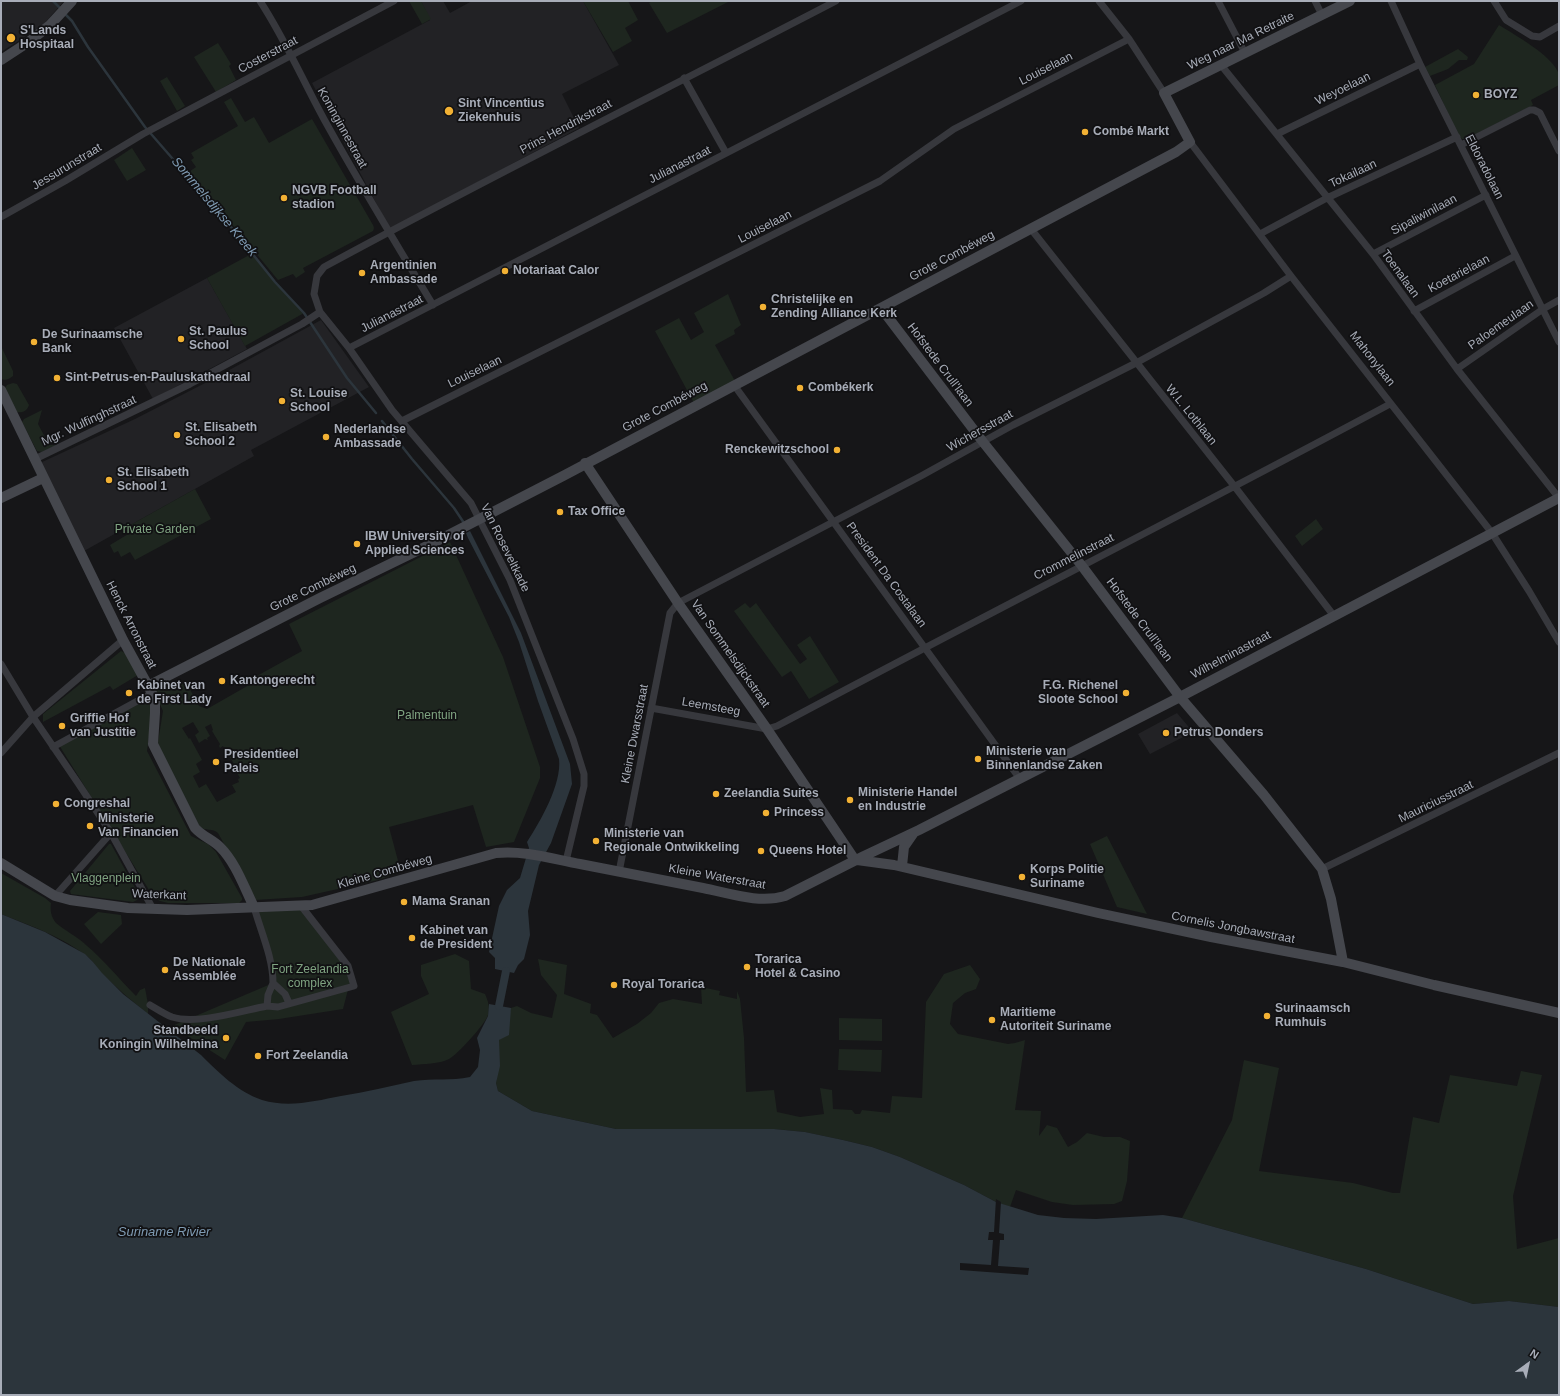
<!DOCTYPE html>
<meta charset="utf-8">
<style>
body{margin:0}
#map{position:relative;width:1560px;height:1396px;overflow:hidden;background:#161618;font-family:Helvetica,sans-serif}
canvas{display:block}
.frame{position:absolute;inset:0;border:2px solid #a8adb8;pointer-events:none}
.north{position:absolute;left:1508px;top:1344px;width:40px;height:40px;-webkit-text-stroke:3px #111113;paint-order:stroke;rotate:33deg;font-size:11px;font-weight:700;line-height:16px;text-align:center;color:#a8adb8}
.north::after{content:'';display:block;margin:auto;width:14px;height:18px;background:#a8adb8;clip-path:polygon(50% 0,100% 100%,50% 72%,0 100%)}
</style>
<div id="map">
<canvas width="1560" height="1396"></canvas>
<div class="frame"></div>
<div class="north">N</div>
</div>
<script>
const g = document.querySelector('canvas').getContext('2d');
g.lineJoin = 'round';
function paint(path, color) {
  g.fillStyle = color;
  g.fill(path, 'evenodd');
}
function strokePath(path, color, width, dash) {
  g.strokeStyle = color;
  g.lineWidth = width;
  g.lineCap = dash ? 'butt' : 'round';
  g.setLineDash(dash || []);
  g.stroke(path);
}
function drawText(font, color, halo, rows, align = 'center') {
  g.font = font + ' Helvetica,sans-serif';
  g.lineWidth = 3.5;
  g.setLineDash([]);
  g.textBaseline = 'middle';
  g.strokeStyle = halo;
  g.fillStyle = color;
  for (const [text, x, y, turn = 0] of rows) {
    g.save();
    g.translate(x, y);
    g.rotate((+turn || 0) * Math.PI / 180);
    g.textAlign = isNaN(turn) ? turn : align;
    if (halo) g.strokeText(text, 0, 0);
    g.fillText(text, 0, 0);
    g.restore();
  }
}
paint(new Path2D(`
 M 1,1 L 64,1 L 43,25 L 1,52 Z
 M 421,1 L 443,1 L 450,13 L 472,1 L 583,1 L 619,65 L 562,94 L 579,128 L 390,229 L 312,83 L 430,20 Z
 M 207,278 L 247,349 L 153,399 L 114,328 Z
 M 321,320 L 369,387 L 251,450 L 254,456 L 84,551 L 40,463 L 135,419 L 211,380 Z
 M 1177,713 L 1193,732 L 1150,754 L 1138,734 Z`), '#222225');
paint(new Path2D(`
 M 409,1 L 421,1 L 431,19 L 422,24 Z
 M 583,1 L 628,1 L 638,20 L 625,28 L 632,41 L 613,52 Z
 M 652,1 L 730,1 L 667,33 L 649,3 Z
 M 1499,25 C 1515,35 1551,55 1558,72 C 1560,76 1559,80 1559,85 L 1531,100 L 1533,105 L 1466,139 L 1462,139 L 1459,137 L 1435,85 L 1474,64 Z
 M 218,43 L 231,64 L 229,66 L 236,80 L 216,92 L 194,57 Z
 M 1458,49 L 1468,57 L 1467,60 L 1459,60 L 1448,69 L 1430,76 L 1425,67 Z
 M 167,77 L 185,106 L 177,111 L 160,81 Z
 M 231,98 L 245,122 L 254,117 L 269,143 L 312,119 L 373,225 L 374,228 L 373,231 L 303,268 L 305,272 L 296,278 L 293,274 L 278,280 L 189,172 L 196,167 L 191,160 L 194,158 L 191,153 L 238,126 L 224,102 Z
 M 132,148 L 146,170 L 127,181 L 114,160 Z
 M 253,253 L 276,282 L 304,313 L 245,346 L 207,278 Z
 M 728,294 L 741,325 L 734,330 L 735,334 L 715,345 L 735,381 L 694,403 L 655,331 L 679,318 L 691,340 L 704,332 L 694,313 Z
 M 1,346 L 13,371 L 13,376 C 9,379 6,381 1,379 Z
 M 13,383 L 17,384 L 29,405 C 27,411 23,413 17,412 L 4,389 L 7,385 Z
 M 42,410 L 38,424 L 49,445 L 57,445 L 42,452 L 37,451 L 22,422 L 24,419 Z
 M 195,489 L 211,519 L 135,560 L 130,552 L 121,557 L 118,551 L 114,553 L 110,545 L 130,533 L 127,527 Z
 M 1316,519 L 1323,529 L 1302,546 L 1295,536 Z
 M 450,542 L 503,657 L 540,767 L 540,778 L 514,842 L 486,847 L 473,805 L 389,827 L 401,872 L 378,880 L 302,897 L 255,900 L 218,833 C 213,828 205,831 200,827 L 159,749 L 158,742 L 163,711 L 155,693 L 157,686 L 164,683 L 171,689 L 186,682 L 199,706 L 207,709 L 256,681 L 255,677 L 302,651 L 289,624 ZM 193,722 L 199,732 L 195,735 L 199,743 L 205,739 L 208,740 L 207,738 L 210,736 L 205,727 L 211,724 L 213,730 L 212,731 L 220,744 L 219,746 L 220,748 L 223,746 C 227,753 231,758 234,764 L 233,766 L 240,778 L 238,779 L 239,782 L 232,785 L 236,792 L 217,802 L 206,784 L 199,788 L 193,776 L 200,772 L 196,764 L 202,760 L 190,738 L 189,739 L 182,728 Z
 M 745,603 L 750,608 L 756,603 L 800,664 L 807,659 L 797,645 L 810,636 L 839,682 L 809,699 L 791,671 L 782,677 L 734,611 Z
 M 121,651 L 127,654 L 138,675 L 113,690 L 110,686 L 43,722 L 43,714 Z
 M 150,697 L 152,714 L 147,751 L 191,836 L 208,844 L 216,852 L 242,898 L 242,900 L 239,903 L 168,903 L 160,901 L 154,898 L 59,745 Z
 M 1107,836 L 1147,914 L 1117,907 L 1090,844 Z
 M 109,844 L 111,844 L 139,895 L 137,900 L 133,902 L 71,894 L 70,891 Z
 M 1,873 L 45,898 L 51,903 C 50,910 51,917 56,923 C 65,931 77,936 86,945 C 104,960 119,979 136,996 L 140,990 L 145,988 L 148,1004 L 148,1014 C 132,1001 117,988 102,974 C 97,969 94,962 88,957 C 63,937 31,926 1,914 Z
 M 254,907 L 302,907 L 349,969 L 351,978 L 343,1009 L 279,1019 L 246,1022 L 225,1060 L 172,1026 L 273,983 Z
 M 98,912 L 121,915 L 122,924 L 101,944 L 84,924 Z
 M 455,954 L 469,961 L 471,989 L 485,994 C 488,1001 490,1006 488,1015 C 486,1023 457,1055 449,1059 C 439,1064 424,1064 412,1065 L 391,1012 L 429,994 L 421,976 L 421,965 Z
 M 538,959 L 567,965 L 564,994 L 591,1004 L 590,1013 L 597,1015 L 613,1038 L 637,1024 L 651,1013 L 659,1003 L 673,999 L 702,1004 L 701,987 L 720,991 L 719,995 L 737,999 L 737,991 L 740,999 L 744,1038 L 746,1092 L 774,1090 L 777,1112 L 800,1117 L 824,1114 L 820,1088 L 832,1090 L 833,1109 L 852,1110 L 855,1114 L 860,1114 L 862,1110 L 890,1113 L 892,1096 L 922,1098 L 926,1002 L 944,974 L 970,965 L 980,979 L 976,989 L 965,993 L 953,1003 L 950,1024 L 958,1034 L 1008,1044 L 1015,1043 L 1025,1040 L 1015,1110 L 1041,1111 L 1039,1136 L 1047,1125 L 1057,1128 L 1068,1147 L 1077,1142 L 1087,1133 L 1104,1137 L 1120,1137 L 1130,1141 L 1127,1181 L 1122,1201 L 1114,1204 L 1073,1205 L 1052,1202 L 1016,1190 L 1010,1207 L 996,1202 L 964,1185 L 900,1157 L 872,1147 L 843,1140 L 805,1132 L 774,1129 L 616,1129 L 532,1111 L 498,1091 L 496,1083 L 499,1040 L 510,1021 L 509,1016 L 511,1008 L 517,1006 L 531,1013 L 552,1018 L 557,995 L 541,975 Z
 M 839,1018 L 882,1019 L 882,1041 L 839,1040 Z
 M 839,1049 L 882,1050 L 881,1072 L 838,1070 Z
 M 1244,1060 L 1279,1068 L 1259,1171 L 1353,1183 L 1393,1193 L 1400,1193 L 1413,1117 L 1439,1123 L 1450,1075 L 1517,1086 L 1521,1071 L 1542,1075 L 1513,1196 L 1517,1249 L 1559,1238 L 1559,1307 L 1509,1301 L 1473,1304 L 1366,1269 L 1182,1218 L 1232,1120 Z`), '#1e261f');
paint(new Path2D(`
 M 470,531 L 521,633 L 570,764 L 572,784 L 551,843 L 539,865 L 528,911 L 530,935 L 524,959 L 518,965 L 514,973 L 495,969 L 495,958 L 489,952 L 499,906 L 507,890 L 520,878 L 529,848 L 527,842 C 540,822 562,784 559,759 L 538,701 L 519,642 L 509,617 L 468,538 L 466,533 Z
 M 1,914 L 45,932 L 85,954 L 93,962 L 102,973 L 123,994 L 201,1055 C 218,1072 238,1092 262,1100 C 289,1108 315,1101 341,1096 C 366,1092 390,1086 414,1081 C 433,1078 451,1081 470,1077 L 478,1067 L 480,1050 L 477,1038 L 488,1016 L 489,1004 L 511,1008 L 509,1035 L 499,1040 L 500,1066 L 496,1083 L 498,1091 L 532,1111 L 616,1129 L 774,1129 L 805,1132 L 843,1140 L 872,1147 L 900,1157 L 964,1185 L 996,1202 L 1038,1215 L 1064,1218 L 1096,1219 L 1163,1215 L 1182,1218 L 1366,1269 L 1473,1304 L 1509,1301 L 1559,1307 L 1559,1395 L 1,1395 Z`), '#2c353c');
paint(new Path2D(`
 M 996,1199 L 1001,1202 L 999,1233 L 1004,1234 L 1004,1240 L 1000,1240 L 998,1266 L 1029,1268 L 1028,1275 L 960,1270 L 960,1263 L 991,1265 L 993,1240 L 988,1240 L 989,1232 L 994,1232 Z`), '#161618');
strokePath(new Path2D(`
 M 53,1 L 61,9
 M 64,13 L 72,21 L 88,47 L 145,127 L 219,212 L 275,282 L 304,313 L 347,378 L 376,413
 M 382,421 L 412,459 L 454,508 L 464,523`), '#2c353c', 2.5);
strokePath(new Path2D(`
 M 499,1006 L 506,971`), '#2c353c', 8);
strokePath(new Path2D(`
 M 260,1 C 285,39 303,81 325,121 C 360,184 396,244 433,305
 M 1099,1 L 1129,39 L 1164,93
 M 1218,1 L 1245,53
 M 1315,1 L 1322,15
 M 1391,1 L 1420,64 L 1559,342
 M 1494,1 L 1506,20 L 1532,36 L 1540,37 L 1559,26
 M 1221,65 L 1373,254 L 1457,369 L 1559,498
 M 684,78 L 726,153
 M 1277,134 L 1420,64
 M 1190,142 L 1291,276 L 1492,533 L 1529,591 L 1559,642
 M 1461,145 L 1530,110 L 1534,110 L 1540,113 L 1559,151
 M 1,217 L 65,181 L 143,134 L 394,1
 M 1031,229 L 1235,487 L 1334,616
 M 1260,234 L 1327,198 L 1457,137
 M 1373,254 L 1486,195
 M 1414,311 L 1515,256
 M 349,348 L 1021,1
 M 1457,369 L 1543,309 L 1559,300
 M 734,385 L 1020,779
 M 402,421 L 880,181 L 954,129 L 1129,39
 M 35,459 L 190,384 L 302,324 L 320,312
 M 1,664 L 33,717 L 78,783 L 111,833 L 153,909
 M 651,708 L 767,729 L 777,726 C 981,617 1187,513 1390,404
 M 53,747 L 152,693
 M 1,753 L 33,717 L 123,640
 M 566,861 L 584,786 L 584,774 L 573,739 L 510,580 L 471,503 L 392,410 L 349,348 L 320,312 L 314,294 L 317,276 L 324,267 C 493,175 665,90 836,1
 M 1322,869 L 1559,753
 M 619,872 L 670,613 L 678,603 L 921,476 L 1013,425 L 1136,363 L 1264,293 L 1291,276
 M 55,896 L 111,833
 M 254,907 C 261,932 273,958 273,983 L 285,994 L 289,1003
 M 150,1005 C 157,1009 164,1014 172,1017 C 197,1025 241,1011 267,1006 L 278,1007 L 354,986 L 348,966 L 302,907
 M 267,1006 L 268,995 L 273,983`), '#37383d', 7);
strokePath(new Path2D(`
 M 1,60 L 30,41 L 50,25 L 72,1
 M 881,308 L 983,442 L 1082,566 L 1180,697 L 1264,795 L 1322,869 L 1331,899 L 1343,962
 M 1,390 L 123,640 L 152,693 L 155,700 L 155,713 L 153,744 L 195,828 C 202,836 213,840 220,847 C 236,863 244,887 254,907
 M 585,463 L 678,603 L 767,729 L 855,860
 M 1,498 L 43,478
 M 148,686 L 320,598 L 429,545 L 563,476 L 1176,152 L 1190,142 L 1164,93 L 1350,1
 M 857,860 L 894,865 L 1098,913 L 1211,937 L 1343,962 L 1434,985 L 1559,1013
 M 1,863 L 55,896 L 70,900 L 128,908 L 187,910 L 312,905 L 496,853 C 524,850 553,859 580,864 C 621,872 662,880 703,888 C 729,893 759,904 785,896 L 864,856 L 919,830 L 1180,697 L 1559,498
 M 902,866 L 904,847 L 913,834`), '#45474d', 10);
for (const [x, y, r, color] of [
 [11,38,5,"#f2b134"],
 [1476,95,4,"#f2b134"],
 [449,111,5,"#f2b134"],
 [1085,132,4,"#f2b134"],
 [284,198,4,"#f2b134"],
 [505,271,4,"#f2b134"],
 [362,273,4,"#f2b134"],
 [763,307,4,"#f2b134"],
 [181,339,4,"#f2b134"],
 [34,342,4,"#f2b134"],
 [57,378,4,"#f2b134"],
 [800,388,4,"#f2b134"],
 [282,401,4,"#f2b134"],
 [177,435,4,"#f2b134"],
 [326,437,4,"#f2b134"],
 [837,450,4,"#f2b134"],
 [109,480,4,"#f2b134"],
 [560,512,4,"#f2b134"],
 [357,544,4,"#f2b134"],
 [222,681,4,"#f2b134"],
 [129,693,4,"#f2b134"],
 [1126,693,4,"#f2b134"],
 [62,726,4,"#f2b134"],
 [1166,733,4,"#f2b134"],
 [978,759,4,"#f2b134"],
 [216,762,4,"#f2b134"],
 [716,794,4,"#f2b134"],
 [850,800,4,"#f2b134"],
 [56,804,4,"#f2b134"],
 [766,813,4,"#f2b134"],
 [90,826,4,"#f2b134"],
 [596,841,4,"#f2b134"],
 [761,851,4,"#f2b134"],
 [1022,877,4,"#f2b134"],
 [404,902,4,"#f2b134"],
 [412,938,4,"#f2b134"],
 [747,967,4,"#f2b134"],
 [165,970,4,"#f2b134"],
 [614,985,4,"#f2b134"],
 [1267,1016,4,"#f2b134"],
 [992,1020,4,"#f2b134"],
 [226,1038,4,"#f2b134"],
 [258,1056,4,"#f2b134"]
]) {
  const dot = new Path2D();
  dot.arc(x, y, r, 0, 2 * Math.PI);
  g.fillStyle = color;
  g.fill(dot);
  strokePath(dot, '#111113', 1.5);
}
drawText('bold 12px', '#a8adb8', '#111113', [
 ["S'Lands",20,31],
 ["Hospitaal",20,45],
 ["BOYZ",1484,95],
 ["Sint Vincentius",458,104],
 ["Ziekenhuis",458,118],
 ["Combé Markt",1093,132],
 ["NGVB Football",292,191],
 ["stadion",292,205],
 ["Argentinien",370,266],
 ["Ambassade",370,280],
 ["Notariaat Calor",513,271],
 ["Christelijke en",771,300],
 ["Zending Alliance Kerk",771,314],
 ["St. Paulus",189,332],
 ["School",189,346],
 ["De Surinaamsche",42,335],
 ["Bank",42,349],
 ["Sint-Petrus-en-Pauluskathedraal",65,378],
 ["Combékerk",808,388],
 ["St. Louise",290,394],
 ["School",290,408],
 ["St. Elisabeth",185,428],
 ["School 2",185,442],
 ["Nederlandse",334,430],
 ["Ambassade",334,444],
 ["Renckewitzschool",829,450,"right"],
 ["St. Elisabeth",117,473],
 ["School 1",117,487],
 ["Tax Office",568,512],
 ["IBW University of",365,537],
 ["Applied Sciences",365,551],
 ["Kantongerecht",230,681],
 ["Kabinet van",137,686],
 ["de First Lady",137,700],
 ["F.G. Richenel",1118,686,"right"],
 ["Sloote School",1118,700,"right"],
 ["Griffie Hof",70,719],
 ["van Justitie",70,733],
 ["Petrus Donders",1174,733],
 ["Ministerie van",986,752],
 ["Binnenlandse Zaken",986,766],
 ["Presidentieel",224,755],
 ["Paleis",224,769],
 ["Ministerie Handel",858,793],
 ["en Industrie",858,807],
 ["Zeelandia Suites",724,794],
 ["Congreshal",64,804],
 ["Princess",774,813],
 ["Ministerie",98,819],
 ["Van Financien",98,833],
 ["Ministerie van",604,834],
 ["Regionale Ontwikkeling",604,848],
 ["Queens Hotel",769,851],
 ["Korps Politie",1030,870],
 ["Suriname",1030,884],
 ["Mama Sranan",412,902],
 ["Kabinet van",420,931],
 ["de President",420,945],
 ["Torarica",755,960],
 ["Hotel & Casino",755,974],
 ["De Nationale",173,963],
 ["Assemblée",173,977],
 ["Royal Torarica",622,985],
 ["Surinaamsch",1275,1009],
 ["Rumhuis",1275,1023],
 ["Maritieme",1000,1013],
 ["Autoriteit Suriname",1000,1027],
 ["Standbeeld",218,1031,"right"],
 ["Koningin Wilhelmina",218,1045,"right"],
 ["Fort Zeelandia",266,1056]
], 'left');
drawText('12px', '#a8adb8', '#111113', [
 ["Weg naar Ma Retraite",1241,41,-26],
 ["Costerstraat",268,55,-28],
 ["Louiselaan",1046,69,-27],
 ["Weyoelaan",1343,89,-26],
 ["Prins Hendrikstraat",566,127,-28],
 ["Koninginnestraat",342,128,61],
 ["Julianastraat",680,165,-27],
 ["Jessurunstraat",67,167,-31],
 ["Eldoradolaan",1484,167,63],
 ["Tokailaan",1353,174,-25],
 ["Sipaliwinilaan",1424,215,-28],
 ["Louiselaan",765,227,-27],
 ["Grote Combéweg",952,256,-28],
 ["Toenalaan",1400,274,54],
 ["Koetarielaan",1459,274,-28],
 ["Julianastraat",392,314,-27],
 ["Paloemeulaan",1501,325,-35],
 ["Mahonylaan",1372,359,52],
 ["Hofstede Crull'laan",940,365,53],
 ["Louiselaan",475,372,-26],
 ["Grote Combéweg",665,407,-28],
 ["W.L. Lothlaan",1191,415,51],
 ["Mgr. Wulfinghstraat",89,421,-25],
 ["Wichersstraat",980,431,-29],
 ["Van Roseveltkade",505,548,64],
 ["Crommelinstraat",1074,557,-27],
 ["President Da Costalaan",886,575,54],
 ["Grote Combéweg",313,588,-26],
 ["Hofstede Crull'laan",1139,620,53],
 ["Henck Arronstraat",131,625,63],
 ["Van Sommelsdijckstraat",730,654,55],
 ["Wilhelminastraat",1231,655,-28],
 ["Leemsteeg",711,707,10],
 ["Kleine Dwarsstraat",635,734,-79],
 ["Mauriciusstraat",1436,802,-26],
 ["Kleine Combéweg",385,872,-16],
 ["Kleine Waterstraat",717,877,10],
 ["Waterkant",159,895,2],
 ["Cornelis Jongbawstraat",1233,928,11]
]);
drawText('12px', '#7fa381', '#111113', [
 ["Private Garden",155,530],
 ["Palmentuin",427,716],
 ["Vlaggenplein",106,879],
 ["Fort Zeelandia",310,970],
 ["complex",310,984]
]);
drawText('italic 13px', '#7f9bb3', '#111113', [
 ["Sommelsdijkse Kreek",214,207,50],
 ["Suriname Rivier",164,1232]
]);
</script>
